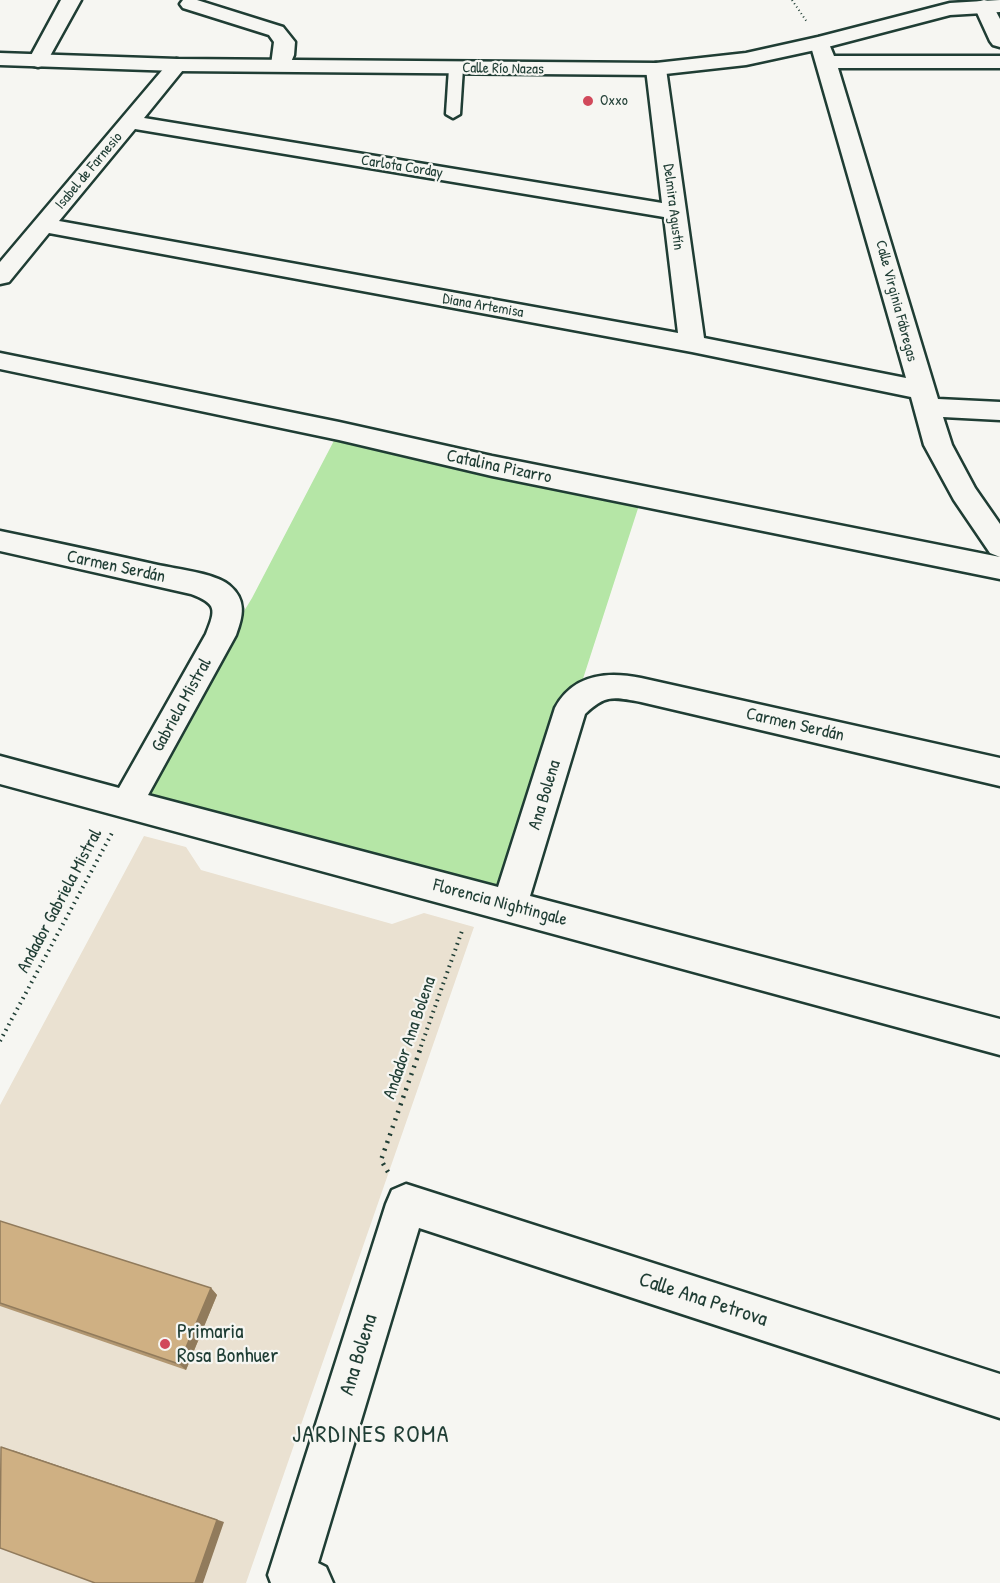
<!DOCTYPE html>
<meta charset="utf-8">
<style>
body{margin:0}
canvas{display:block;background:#f6f6f2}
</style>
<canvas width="1000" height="1583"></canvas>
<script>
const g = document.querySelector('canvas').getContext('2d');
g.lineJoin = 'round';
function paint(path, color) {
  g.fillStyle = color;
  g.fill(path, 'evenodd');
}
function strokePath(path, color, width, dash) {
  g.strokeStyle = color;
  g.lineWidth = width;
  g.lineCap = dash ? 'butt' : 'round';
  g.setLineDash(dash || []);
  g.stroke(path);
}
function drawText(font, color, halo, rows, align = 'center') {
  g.font = font + ' "Patrick Hand",sans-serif';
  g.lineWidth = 4.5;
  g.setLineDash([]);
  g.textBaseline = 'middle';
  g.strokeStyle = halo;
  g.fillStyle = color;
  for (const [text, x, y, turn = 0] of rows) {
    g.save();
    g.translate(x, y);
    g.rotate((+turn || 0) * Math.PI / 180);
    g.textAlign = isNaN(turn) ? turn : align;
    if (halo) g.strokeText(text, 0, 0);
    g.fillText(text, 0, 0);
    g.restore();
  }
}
paint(new Path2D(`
 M 144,836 L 186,847 L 201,870 L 392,924 L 424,913 L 474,927 L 246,1583 L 0,1583 L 0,1105 Z`), '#eae1d1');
paint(new Path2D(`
 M 339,431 L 642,496 L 510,905 L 126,805 L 252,598 Z`), '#b5e6a6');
const lane = new Path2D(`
 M 456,64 L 463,68 L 460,114 L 453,118 L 446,114 L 449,68 Z`);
const street = new Path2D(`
 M 61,0 L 81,0 L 45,65 L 38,67 L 31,65 L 28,61 Z
 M 183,0 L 197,0 L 283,27 L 295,42 L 294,55 L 288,69 L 281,71 L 274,69 L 271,65 L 274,42 L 269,35 L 183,8 L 180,4 Z
 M 984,0 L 991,2 L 1000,19 L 1000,47 L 993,45 L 990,41 L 974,6 L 977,2 Z
 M 820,37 L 827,39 L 834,56 L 1000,56 L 1000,68 L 838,68 L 938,399 L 1000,402 L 1000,420 L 943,417 L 952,445 L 975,488 L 1000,524 L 1000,557 L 990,553 L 954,500 L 924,445 L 911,397 L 692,352 L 49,233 L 9,282 L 0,284 L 0,262 L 170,61 L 177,59 L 184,61 L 187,65 L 144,118 L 662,203 L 646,69 L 649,65 L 656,63 L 663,65 L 666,69 L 704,338 L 906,378 L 810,43 L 813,39 ZM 135,129 L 664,217 L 678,333 L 59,221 Z
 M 0,353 L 339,422 L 492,456 L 1000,557 L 1000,579 L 492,476 L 339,440 L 0,369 Z
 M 0,531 C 53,542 105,553 158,565 C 177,569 214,573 229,585 C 247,600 243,616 236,635 L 148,795 L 498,887 L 555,708 C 573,674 607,671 641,678 L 1000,758 L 1000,786 L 641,702 C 614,697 606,694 585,714 L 530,896 L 1000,1019 L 1000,1055 L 0,784 L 0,756 L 119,788 L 206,634 C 216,609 217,604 191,594 L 0,551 Z
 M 406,1184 L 1000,1374 L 1000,1418 L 419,1228 L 318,1563 L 326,1567 L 333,1583 L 271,1583 L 268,1575 L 386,1204 L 392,1190 Z`);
const secondary = new Path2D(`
 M 1000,0 L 1000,12 L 950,15 L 820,49 L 746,65 L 656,75 L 177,71 L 0,65 L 0,53 L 177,59 L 656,63 L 746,53 L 818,37 L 950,3 Z`);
strokePath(lane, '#1f3d34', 5);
strokePath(street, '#1f3d34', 5);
strokePath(secondary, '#1f3d34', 5);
strokePath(new Path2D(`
 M 792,0 L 807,22`), '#1f3d34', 2, [1, 3]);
strokePath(new Path2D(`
 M 0,1041 L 112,833
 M 419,1052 L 463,928`), '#1f3d34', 4, [1.5, 4.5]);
strokePath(new Path2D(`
 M 388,1172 L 381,1160 L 420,1050`), '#1f3d34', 4.5, [2, 6]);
paint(lane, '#f6f6f2');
paint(street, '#f6f6f2');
paint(secondary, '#f6f6f2');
paint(new Path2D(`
 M 0,1221 L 211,1288 L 217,1295 L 186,1370 L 0,1306 Z`), '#b29771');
paint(new Path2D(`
 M 211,1288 L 217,1295 L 186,1370 L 179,1364 Z
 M 12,1450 L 224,1522 L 203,1583 L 195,1583 Z`), '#917b5c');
const building = new Path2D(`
 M 0,1221 L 211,1288 L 179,1364 L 0,1303 Z
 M 1,1447 L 217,1520 L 195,1583 L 95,1583 L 0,1548 Z`);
paint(building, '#cfb083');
strokePath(building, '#917b5c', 1.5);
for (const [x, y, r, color] of [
 [588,101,6,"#d1495b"],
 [165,1344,6,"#d1495b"]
]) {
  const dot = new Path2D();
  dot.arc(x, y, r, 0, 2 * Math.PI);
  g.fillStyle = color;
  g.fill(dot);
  strokePath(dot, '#f6f6f2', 2);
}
drawText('15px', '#1f3d34', '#f6f6f2', [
 ["Calle Río Nazas",503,69,1],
 ["Carlota Corday",402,167,9],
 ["Isabel de Farnesio",89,171,-50],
 ["Delmira Agustín",673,207,83],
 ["Calle Virginia Fábregas",896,301,75],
 ["Diana Artemisa",483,306,10]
]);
drawText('15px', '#1f3d34', '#f6f6f2', [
 ["Oxxo",600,101]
], 'left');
drawText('18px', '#1f3d34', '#f6f6f2', [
 ["Catalina Pizarro",499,467,12],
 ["Carmen Serdán",116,567,12],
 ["Gabriela Mistral",182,705,-61],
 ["Carmen Serdán",795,725,13],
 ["Ana Bolena",545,795,-73],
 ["Andador Gabriela Mistral",60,901,-62],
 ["Florencia Nightingale",500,903,15],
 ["Andador Ana Bolena",410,1038,-71]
]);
drawText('21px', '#1f3d34', '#f6f6f2', [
 ["Calle Ana Petrova",703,1300,18],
 ["Ana Bolena",359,1355,-73]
]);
drawText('21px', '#1f3d34', '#f6f6f2', [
 ["Primaria",177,1332],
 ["Rosa Bonhuer",177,1356]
], 'left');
g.letterSpacing = '1.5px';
drawText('24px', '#1f3d34', '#f6f6f2', [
 ["JARDINES ROMA",371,1436]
]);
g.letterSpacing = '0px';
</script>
